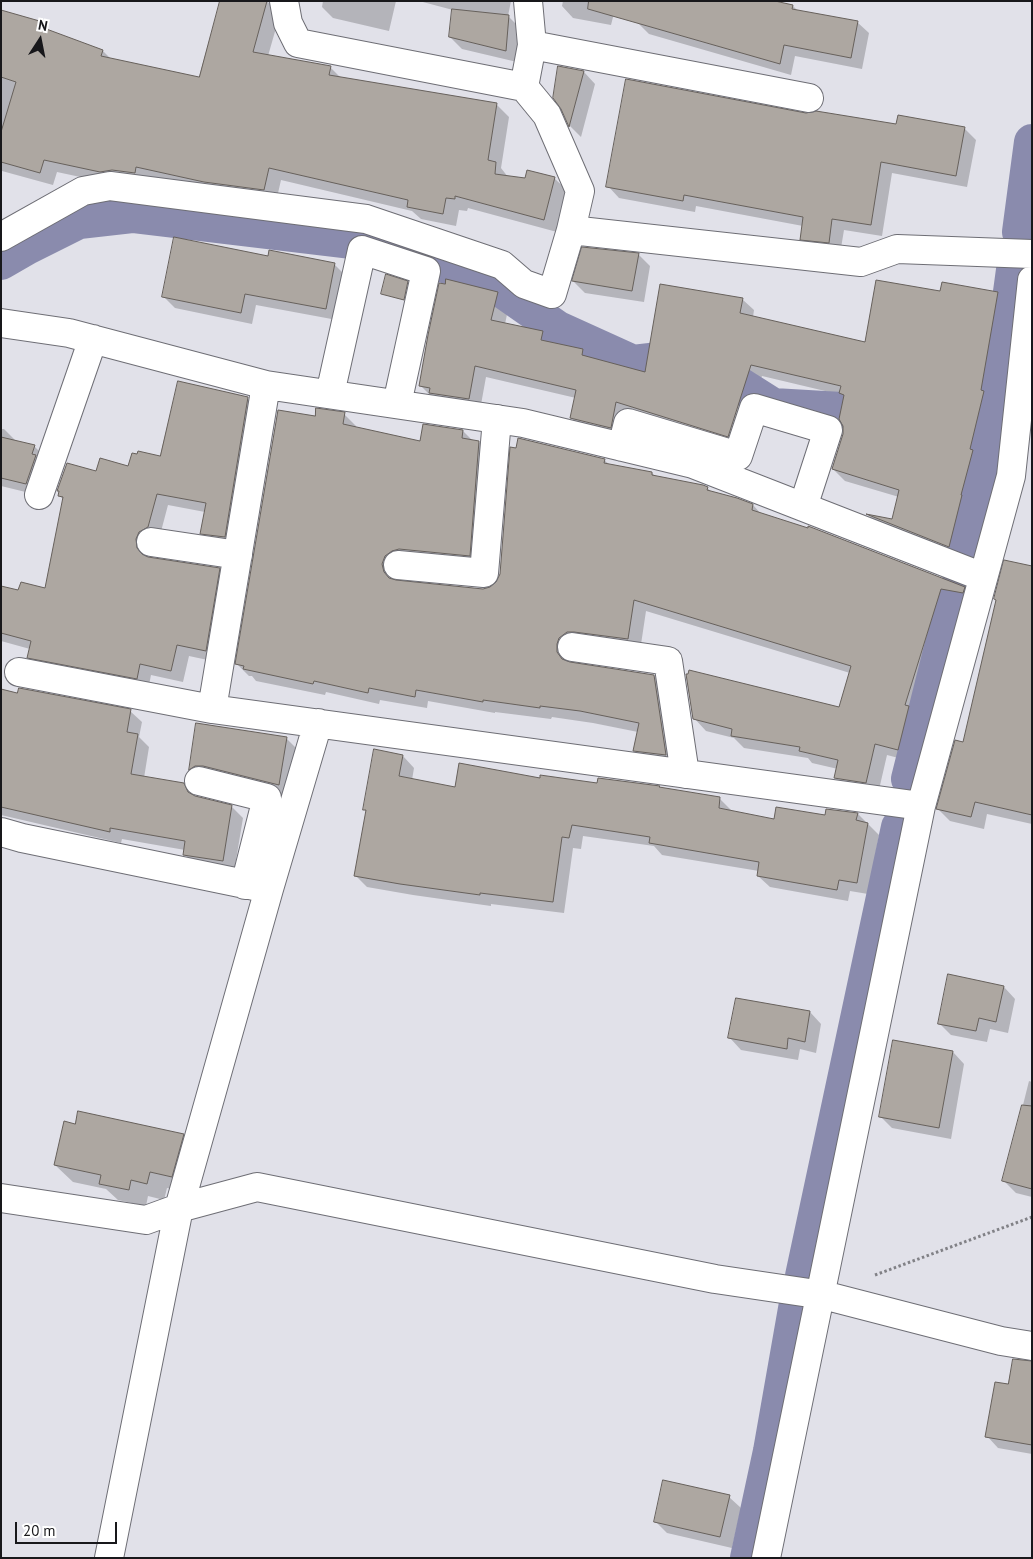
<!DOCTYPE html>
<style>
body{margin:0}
#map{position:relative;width:1033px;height:1559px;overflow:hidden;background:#e1e1e9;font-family:"PT Sans",sans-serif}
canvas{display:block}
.frame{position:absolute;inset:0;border:2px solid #18181b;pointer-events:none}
.north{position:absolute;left:15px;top:15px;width:50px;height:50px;-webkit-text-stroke:4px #fff;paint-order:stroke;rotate:11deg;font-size:14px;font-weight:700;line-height:20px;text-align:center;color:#18181b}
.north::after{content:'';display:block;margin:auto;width:18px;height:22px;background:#18181b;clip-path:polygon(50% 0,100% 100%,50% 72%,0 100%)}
.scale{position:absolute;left:15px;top:1522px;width:102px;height:22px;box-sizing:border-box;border:2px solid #18181b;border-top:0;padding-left:6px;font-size:15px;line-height:18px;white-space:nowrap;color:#18181b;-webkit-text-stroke:4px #fff;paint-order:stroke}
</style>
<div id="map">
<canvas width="1033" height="1559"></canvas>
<div class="frame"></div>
<div class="north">N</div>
<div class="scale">20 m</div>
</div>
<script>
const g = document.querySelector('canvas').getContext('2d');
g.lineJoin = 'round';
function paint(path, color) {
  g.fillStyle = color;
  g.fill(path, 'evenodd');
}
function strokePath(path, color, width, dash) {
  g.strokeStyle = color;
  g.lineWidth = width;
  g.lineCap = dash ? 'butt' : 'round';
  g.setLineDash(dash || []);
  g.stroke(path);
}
paint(new Path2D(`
 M 267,1 L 280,14 L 268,56 L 330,67 L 341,78 L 496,104 L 509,117 L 501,168 L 508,177 L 526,180 L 528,172 L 555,179 L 568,191 L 557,232 L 468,208 L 467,211 L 459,210 L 456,226 L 421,219 L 412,211 L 281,180 L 276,202 L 113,184 L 57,172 L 53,185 L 2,171 L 1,174 L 1,11 L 42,24 L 49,31 L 103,51 L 112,60 L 199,78 Z
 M 323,1 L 396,1 L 389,31 L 333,18 L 322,7 Z
 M 419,1 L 511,1 L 508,16 L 520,28 L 517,62 L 462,49 L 450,37 L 453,10 Z
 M 563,1 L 772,1 L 793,6 L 798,11 L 857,22 L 869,33 L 862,69 L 795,56 L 791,75 L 649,34 L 638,23 L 614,13 L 611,25 L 573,18 L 562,6 Z
 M 559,67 L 584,72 L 595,84 L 581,137 L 570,126 L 562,108 Z
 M 806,115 L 897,125 L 964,128 L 976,140 L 967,187 L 892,173 L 882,236 L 844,230 L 840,254 L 813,251 L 801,239 L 803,226 L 696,206 L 695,212 L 619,198 L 608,186 Z
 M 638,254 L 650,266 L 644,302 L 585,293 L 573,281 Z
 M 269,258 L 334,264 L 346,276 L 337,320 L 256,305 L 252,324 L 175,308 L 163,296 Z
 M 447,281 L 498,293 L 509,305 L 505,324 L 542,332 L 554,343 L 582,351 L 591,359 L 646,374 L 742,299 L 754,310 L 753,317 L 866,344 L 941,293 L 997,293 L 1009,305 L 978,486 L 960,558 L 879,526 L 869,516 L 893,521 L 899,497 L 845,481 L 833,469 L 844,435 L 845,398 L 842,395 L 762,376 L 739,447 L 622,439 L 583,429 L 571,418 L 576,398 L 486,377 L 480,410 L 432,397 L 421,386 Z
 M 247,398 L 259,410 L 236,548 L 213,545 L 201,533 L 205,512 L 168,505 L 159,539 L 147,551 L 148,558 L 219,569 L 231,581 L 217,662 L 189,656 L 183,682 L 151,675 L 148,690 L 40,669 L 28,657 L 30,649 L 1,641 L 1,587 L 19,592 L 46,589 L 64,500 L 59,495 L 97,472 L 129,467 L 161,458 Z
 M 344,414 L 356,426 L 356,428 L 421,443 L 424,425 L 463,431 L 473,441 L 479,442 L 491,454 L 481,567 L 394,577 L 395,581 L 483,590 L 491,589 L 604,460 L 610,465 L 652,473 L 656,477 L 707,488 L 713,493 L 753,505 L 762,515 L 964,588 L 976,600 L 975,605 L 953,601 L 917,716 L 920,719 L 910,761 L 887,755 L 878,794 L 847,790 L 835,778 L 838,769 L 812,763 L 808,758 L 744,748 L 734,738 L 706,731 L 694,718 L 840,709 L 850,673 L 646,611 L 640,651 L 568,657 L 569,664 L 654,676 L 666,688 L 677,767 L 647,762 L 635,750 L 638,732 L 593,723 L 552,717 L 551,719 L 495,712 L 495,713 L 428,701 L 427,708 L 380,700 L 379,704 L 326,692 L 325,695 L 256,681 L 252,676 L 249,676 L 237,664 L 316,417 Z
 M 1,429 L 4,429 L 16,441 L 34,446 L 46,458 L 38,495 L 1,486 Z
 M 1032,568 L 1032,824 L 987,814 L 984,829 L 950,821 L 938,809 L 964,744 L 997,601 L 995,599 Z
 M 1,690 L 18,694 L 130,711 L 142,722 L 139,737 L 149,747 L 144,778 L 183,785 L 195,797 L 231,806 L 243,818 L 234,872 L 196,866 L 184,854 L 185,850 L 122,839 L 121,843 L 1,815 Z
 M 197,724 L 286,738 L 298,750 L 291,796 L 215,777 L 201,781 L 190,769 Z
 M 403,756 L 414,768 L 412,780 L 456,788 L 541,779 L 720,799 L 731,810 L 731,812 L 775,820 L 858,814 L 879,835 L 868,894 L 850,891 L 848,901 L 770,887 L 758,876 L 759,871 L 662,855 L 654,846 L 583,836 L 581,849 L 573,848 L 564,913 L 491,904 L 491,906 L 413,895 L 367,887 L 356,876 L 367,812 L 364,809 Z
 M 1004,987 L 1015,999 L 1008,1033 L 990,1029 L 987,1042 L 951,1035 L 939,1023 Z
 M 810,1012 L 821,1024 L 816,1053 L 800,1049 L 798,1060 L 741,1050 L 730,1038 Z
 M 953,1052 L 964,1064 L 951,1139 L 892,1128 L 880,1116 Z
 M 1029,1081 L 1032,1082 L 1032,1197 L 1016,1193 L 1004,1181 Z
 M 183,1135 L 200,1152 L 189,1193 L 167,1188 L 164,1200 L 148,1196 L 146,1206 L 118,1200 L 106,1189 L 73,1182 L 55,1165 Z
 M 1032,1363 L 1032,1454 L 998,1448 L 987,1436 Z
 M 729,1497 L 741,1508 L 732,1548 L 667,1533 L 655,1521 Z`), '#0003');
strokePath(new Path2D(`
 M 1020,232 L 1032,142
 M 1,262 L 27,247 L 79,221 L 132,215 L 367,243 L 482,276 L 558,329 L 633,363 L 694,356 L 773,406 L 876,412 L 946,433 L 991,439
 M 965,551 L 991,439 L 1014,270
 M 909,779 L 957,588
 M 803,1276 L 899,827
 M 748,1558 L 771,1451 L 797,1303`), '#8a8bad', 36);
const building = new Path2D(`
 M 220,1 L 267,1 L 253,52 L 331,66 L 329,75 L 497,103 L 488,160 L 496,162 L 495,174 L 525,178 L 527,170 L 555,177 L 544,220 L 455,196 L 455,199 L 446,198 L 443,214 L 407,207 L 408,200 L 269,168 L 264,190 L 204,182 L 136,167 L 135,173 L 112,170 L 100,172 L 44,160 L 40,173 L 1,162 L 1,132 L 16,82 L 1,77 L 1,10 L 43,22 L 41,27 L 103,50 L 101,56 L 199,77 Z
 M 589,1 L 775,1 L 793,5 L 792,9 L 858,21 L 851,58 L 784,45 L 780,64 L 588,9 Z
 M 452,9 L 509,15 L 506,51 L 449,37 Z
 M 558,66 L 584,71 L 569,127 L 561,109 L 553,98 Z
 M 626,79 L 806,113 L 816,111 L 896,124 L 898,115 L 965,127 L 956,176 L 881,162 L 871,225 L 832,219 L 829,243 L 800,240 L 803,217 L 684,195 L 683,201 L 606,187 Z
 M 174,237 L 268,256 L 269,250 L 335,263 L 326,309 L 245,294 L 241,313 L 162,297 Z
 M 582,247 L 639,253 L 632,291 L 572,281 Z
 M 386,274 L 408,281 L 404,300 L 381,294 Z
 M 446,279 L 498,292 L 491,320 L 543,331 L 541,340 L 583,349 L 582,355 L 645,372 L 660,284 L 743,298 L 740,313 L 865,342 L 876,280 L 940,291 L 942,282 L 998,292 L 981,390 L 984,391 L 970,449 L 973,450 L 961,495 L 962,495 L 949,547 L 866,514 L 892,519 L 899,490 L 832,469 L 843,434 L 843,426 L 839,419 L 844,395 L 839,393 L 841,386 L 751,365 L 728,437 L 616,402 L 611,428 L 570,418 L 576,390 L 475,366 L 469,399 L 429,393 L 430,388 L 419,386 L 428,335 L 439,283 L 445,284 Z
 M 178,381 L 248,397 L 225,537 L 200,534 L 206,503 L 157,494 L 148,527 L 139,532 L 136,539 L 137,548 L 142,554 L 148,557 L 220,568 L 206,651 L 177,645 L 171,671 L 140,664 L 137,679 L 27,658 L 31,641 L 1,633 L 1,586 L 18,590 L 21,582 L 45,588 L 63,497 L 58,496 L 59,491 L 57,491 L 67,463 L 96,471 L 100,458 L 128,466 L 132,453 L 137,454 L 138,451 L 160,456 Z
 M 316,408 L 345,412 L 343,424 L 420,441 L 423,424 L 463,430 L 462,438 L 479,441 L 470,556 L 399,549 L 392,551 L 385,556 L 382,564 L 384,572 L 389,578 L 396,580 L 483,589 L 490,587 L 496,582 L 500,574 L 510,447 L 516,448 L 518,438 L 605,459 L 604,463 L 652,472 L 652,475 L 703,485 L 708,487 L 707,490 L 737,498 L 753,504 L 752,510 L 808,528 L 808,526 L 965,587 L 963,593 L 941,589 L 905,705 L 909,706 L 898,750 L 875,744 L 866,783 L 834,778 L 838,760 L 799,751 L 800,747 L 731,736 L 732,729 L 693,719 L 686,674 L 688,674 L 689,670 L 839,707 L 851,666 L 634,600 L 628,639 L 574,632 L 567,632 L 559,638 L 557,644 L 557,652 L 562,659 L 570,662 L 654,675 L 666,755 L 633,751 L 639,723 L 580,711 L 540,706 L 540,708 L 483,700 L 483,702 L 416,690 L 415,697 L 369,688 L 368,693 L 314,681 L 313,684 L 243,669 L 244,666 L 235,664 L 278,410 L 315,416 Z
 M 1,437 L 35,445 L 32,454 L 36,455 L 26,484 L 1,478 Z
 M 1004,560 L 1032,566 L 1032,815 L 975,802 L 971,817 L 936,809 L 955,740 L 963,742 L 996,600 L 994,599 Z
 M 19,688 L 131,709 L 127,732 L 138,734 L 131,774 L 184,783 L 188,792 L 195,796 L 232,805 L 223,861 L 183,855 L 185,841 L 110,828 L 110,832 L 1,807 L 1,689 L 17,693 Z
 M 196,723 L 287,737 L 279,785 L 203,766 L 195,766 L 189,770 Z
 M 374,749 L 403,755 L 399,776 L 455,787 L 459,763 L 540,778 L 540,775 L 597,783 L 598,778 L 660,786 L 659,787 L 720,797 L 719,808 L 774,819 L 776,807 L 825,815 L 826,809 L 858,813 L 856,820 L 868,823 L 857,883 L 839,880 L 837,890 L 757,876 L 759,862 L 649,843 L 650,837 L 572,825 L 569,838 L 562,837 L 553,902 L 480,893 L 480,895 L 400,884 L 354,876 L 366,810 L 363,810 Z
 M 948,974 L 1004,986 L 996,1022 L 979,1018 L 976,1031 L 938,1024 Z
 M 736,998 L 810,1011 L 805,1042 L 788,1038 L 787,1049 L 728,1038 Z
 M 893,1040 L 953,1051 L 939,1128 L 879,1117 Z
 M 1022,1105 L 1032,1106 L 1032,1189 L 1002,1181 Z
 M 78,1111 L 184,1134 L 172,1177 L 150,1172 L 147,1184 L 131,1180 L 129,1190 L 99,1184 L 101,1175 L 54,1165 L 64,1121 L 75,1124 Z
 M 1013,1359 L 1032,1361 L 1032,1445 L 985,1437 L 995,1382 L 1008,1384 Z
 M 663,1480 L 730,1495 L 720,1537 L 654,1522 Z`);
paint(building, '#ada7a1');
strokePath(building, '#66605b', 1);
const minor = new Path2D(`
 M 532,45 L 809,98
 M 524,87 L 532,45 L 528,1
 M 571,230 L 861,262 L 897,249 L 1032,254
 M 1,237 L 83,191 L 110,186 L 366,219 L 502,265 L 524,284 L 552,294 L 571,230 L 580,191 L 547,115 L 524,87 L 298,43 L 288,23 L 284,1
 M 1,323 L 69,333 L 266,385 L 523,423 L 693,464 L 983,577
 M 266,385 L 212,709 L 921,806
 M 330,394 L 362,250 L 426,271 L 397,404
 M 622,447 L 628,423 L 738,456 L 754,408 L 828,430 L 803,507
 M 39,495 L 93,339
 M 151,542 L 238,555
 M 398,565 L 484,573 L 497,419
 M 572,647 L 668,661 L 685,774
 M 19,672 L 212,709
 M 199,781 L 267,798 L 245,885
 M 1,832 L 22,838 L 269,889
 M 1,1198 L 146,1220 L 179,1208 L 257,1187 L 715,1279 L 823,1295 L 1001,1341 L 1032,1346
 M 109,1558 L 179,1208 L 269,889 L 318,723
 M 766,1558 L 921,806 L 1011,476 L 1032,280`);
strokePath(minor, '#6e6e75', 30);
strokePath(new Path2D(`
 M 875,1275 L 1032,1217`), '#818186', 3, [2.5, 2.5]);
strokePath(minor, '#fff', 28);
</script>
